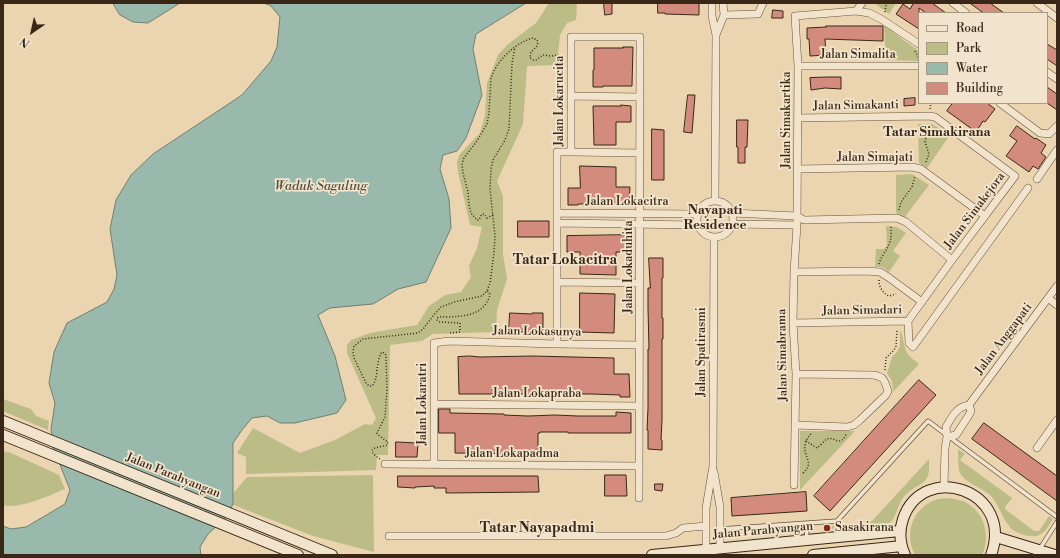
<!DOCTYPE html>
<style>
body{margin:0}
#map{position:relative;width:1060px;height:558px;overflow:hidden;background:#ebd5b0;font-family:"Libre Bodoni",serif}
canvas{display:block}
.frame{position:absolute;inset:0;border:4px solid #392817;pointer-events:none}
.legend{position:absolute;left:918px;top:12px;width:130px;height:92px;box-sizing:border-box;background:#f2e4cc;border:1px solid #a89984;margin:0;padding:5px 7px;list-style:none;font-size:12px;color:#392817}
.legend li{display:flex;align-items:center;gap:8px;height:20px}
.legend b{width:20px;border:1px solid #a89984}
.north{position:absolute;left:12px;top:12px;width:40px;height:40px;-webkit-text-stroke:3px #f2e4cc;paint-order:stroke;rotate:214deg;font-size:11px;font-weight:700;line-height:16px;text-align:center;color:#392817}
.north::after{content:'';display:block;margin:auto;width:14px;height:18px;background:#392817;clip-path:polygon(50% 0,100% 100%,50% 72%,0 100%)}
</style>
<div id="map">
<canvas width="1060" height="558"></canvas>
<div class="frame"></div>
<ul class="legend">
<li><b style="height:5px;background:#f2e4cc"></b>Road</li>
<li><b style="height:11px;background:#bcbc87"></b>Park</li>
<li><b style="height:11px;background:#98b9ac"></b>Water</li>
<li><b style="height:11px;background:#d38b7e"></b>Building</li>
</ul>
<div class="north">N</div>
</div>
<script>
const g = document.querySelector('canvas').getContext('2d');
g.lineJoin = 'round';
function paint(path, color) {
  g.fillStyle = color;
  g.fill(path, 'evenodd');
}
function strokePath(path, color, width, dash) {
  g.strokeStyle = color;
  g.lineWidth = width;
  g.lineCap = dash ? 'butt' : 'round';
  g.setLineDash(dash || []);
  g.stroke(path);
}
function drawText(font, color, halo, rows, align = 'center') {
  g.font = font + ' "Libre Bodoni",serif';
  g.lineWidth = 3.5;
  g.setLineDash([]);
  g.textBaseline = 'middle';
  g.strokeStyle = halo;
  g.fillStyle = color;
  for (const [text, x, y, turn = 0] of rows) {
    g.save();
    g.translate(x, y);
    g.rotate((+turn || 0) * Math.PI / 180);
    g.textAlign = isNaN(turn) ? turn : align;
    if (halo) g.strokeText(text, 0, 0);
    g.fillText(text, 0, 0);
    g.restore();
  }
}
paint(new Path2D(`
 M 549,3 L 577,3 L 576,20 L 567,23 L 560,35 L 557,65 L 527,66 L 523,124 L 497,181 L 503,196 L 503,254 L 507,279 L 497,310 L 496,332 L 433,334 L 422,341 L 390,345 L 388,455 L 377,455 L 376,470 L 246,474 L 246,457 L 237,453 L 253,428 L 300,453 L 335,440 L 365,424 L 372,425 L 376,418 L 347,353 L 347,345 L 351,340 L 370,333 L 417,325 L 429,306 L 445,295 L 461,292 L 471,277 L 469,266 L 477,248 L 482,227 L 470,225 L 458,172 L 457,162 L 460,154 L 480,133 L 485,115 L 487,83 L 498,55 L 507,45 L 536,23 Z
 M 874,3 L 896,3 L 889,14 Z
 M 884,24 L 902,39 L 919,51 L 919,61 L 886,60 Z
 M 918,124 L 932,124 L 950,135 L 927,168 L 919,163 Z
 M 912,174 L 929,185 L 904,218 L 896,213 L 896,175 Z
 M 886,226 L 897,227 L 906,233 L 893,251 L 900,256 L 889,272 L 883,267 L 875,267 L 876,249 L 884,249 L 887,245 Z
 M 900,330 C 904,337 903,345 907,353 C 910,357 915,361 919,364 L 893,392 L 892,381 L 887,373 L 892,357 L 897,352 L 900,346 Z
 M 3,399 L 31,409 L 36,416 L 49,421 L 48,430 L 5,412 L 3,410 Z
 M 800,431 L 855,431 L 800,490 Z
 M 958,449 L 965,454 L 960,460 L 1012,498 L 1005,507 L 1005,509 L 1034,531 L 1039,531 L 1049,516 L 1053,519 C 1050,524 1045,533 1039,535 C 1033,539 1013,533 1009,526 C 1002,517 999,506 992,497 C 983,487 962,483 959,470 C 958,463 958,455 958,449 Z
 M 3,451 L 11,453 L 59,475 L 65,489 C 50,495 19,510 3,505 Z
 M 929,459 C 929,465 930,472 927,478 C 923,485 909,489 903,498 C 897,506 897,516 890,523 L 830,529 L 830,526 L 867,523 L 872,521 Z
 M 373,475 L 374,552 L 313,536 L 226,502 L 247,477 Z
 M 947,498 C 955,499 964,500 971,506 C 986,517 990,539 982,555 L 915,555 C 904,534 912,509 935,500 C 938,499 943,498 947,498 Z`), '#bcbc87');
const water = new Path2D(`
 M 113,3 L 180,3 L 148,23 L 133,22 L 120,15 Z
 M 264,3 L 526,3 L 476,34 L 473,49 L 482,95 L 466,138 L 457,151 L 443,155 L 440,169 L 449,199 L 451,228 L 426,282 L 398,289 L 373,304 L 330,308 L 318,315 L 335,356 L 346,400 L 337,413 L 295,423 L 280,423 L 267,416 L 252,418 L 242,430 L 233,443 L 233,503 L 229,515 L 208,534 L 200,547 L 201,555 L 3,555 L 3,526 L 11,529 L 26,527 L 65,504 L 70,490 L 53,447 L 51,429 L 55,403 L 49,383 L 54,352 L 67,323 L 107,302 L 114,289 L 117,275 L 110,229 L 116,200 L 131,175 L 153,154 L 242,95 L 271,61 L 277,47 L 280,17 L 271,6 Z`);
paint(water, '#98b9ac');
strokePath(water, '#727f70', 1);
const building = new Path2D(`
 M 604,3 L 612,3 L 612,14 L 605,15 Z
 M 658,3 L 699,3 L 699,15 L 665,14 L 665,13 L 658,13 Z
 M 911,3 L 932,3 L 946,13 L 926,13 L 919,8 L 919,29 L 896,14 L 903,4 L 910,9 L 913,4 Z
 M 970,3 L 990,3 L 1004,13 L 984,13 Z
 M 773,10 L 783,11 L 783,18 L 772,18 Z
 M 826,26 L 883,26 L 883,41 L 825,39 L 826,55 L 810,56 L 809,39 L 807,39 L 807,28 L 826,27 Z
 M 1047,44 L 1057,50 L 1057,66 L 1047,59 Z
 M 623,47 L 633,47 L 632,86 L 603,86 L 603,87 L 593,87 L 593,70 L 594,70 L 594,48 L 623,48 Z
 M 827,77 L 841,77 L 841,89 L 825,88 L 811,90 L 810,78 Z
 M 1047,87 L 1057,94 L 1057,110 L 1047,103 Z
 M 688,95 L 695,95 L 692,133 L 684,132 Z
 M 915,98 L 915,105 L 904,106 L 904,99 Z
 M 953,103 L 987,103 L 995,109 L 985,122 L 983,121 L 976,132 L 947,111 Z
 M 621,105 L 631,106 L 631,122 L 616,122 L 616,145 L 594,145 L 593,106 L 621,106 Z
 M 737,120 L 748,120 L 747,147 L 745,147 L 745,163 L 738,163 L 738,147 L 737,147 Z
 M 1017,126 L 1035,139 L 1036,138 L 1046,145 L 1041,153 L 1046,157 L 1038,169 L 1033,166 L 1029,172 L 1006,156 L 1017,141 L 1010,136 Z
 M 652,129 L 664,130 L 664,180 L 652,180 Z
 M 580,166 L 616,167 L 616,187 L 630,187 L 629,204 L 578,204 L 578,205 L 568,205 L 568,188 L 580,188 Z
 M 518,221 L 549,221 L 549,237 L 518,237 Z
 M 629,235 L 629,252 L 616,252 L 616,275 L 580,274 L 580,252 L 567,252 L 567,236 Z
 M 649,258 L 663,258 L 663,278 L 662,278 L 662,318 L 663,318 L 663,339 L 662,339 L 662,420 L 661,440 L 662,440 L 662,450 L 648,449 L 648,430 L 647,430 L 648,408 L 648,349 L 649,349 L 648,308 L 648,288 L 650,288 Z
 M 580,293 L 615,294 L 614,333 L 580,332 Z
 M 510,313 L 532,314 L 532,313 L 543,313 L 543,332 L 509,332 Z
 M 470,356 L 480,357 L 532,356 L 614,358 L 614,374 L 629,374 L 630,397 L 620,397 L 620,395 L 592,394 L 459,394 L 458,357 Z
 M 919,380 L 936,395 L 830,511 L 814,496 Z
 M 439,409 L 450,409 L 450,413 L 504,414 L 504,415 L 528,416 L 555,415 L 578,416 L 616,416 L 616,412 L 631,413 L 631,433 L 568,433 L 568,432 L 540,432 L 540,433 L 538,433 L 538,454 L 455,453 L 455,433 L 439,433 Z
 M 984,423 L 1057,476 L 1057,501 L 972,439 Z
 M 396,442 L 418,443 L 417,457 L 396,457 Z
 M 605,475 L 626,475 L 627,496 L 605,496 Z
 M 398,476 L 538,476 L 539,492 L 446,493 L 446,488 L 434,488 L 434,486 L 415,487 L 415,488 L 398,487 Z
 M 655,484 L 663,484 L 662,491 L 655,490 Z
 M 806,492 L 807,511 L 732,516 L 731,498 Z`);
paint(building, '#d38b7e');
strokePath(building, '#392817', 1);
const service = new Path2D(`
 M 806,524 L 807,539
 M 720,529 L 837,521 L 928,421 L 1057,517
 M 1039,550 L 1057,522`);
const minor = new Path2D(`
 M 712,3 L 712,16 L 716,35 L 715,201
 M 953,3 L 966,13
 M 1037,3 L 1057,18
 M 856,11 L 862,3
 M 724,15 L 758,14 L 763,3
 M 716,35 L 724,15 L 723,3
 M 798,66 L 919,66
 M 1047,72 L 1057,79
 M 571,96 L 640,97
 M 1000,103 L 1040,133 L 1049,134 L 1057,126
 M 571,152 L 640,153
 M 798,169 L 912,167 L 921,169 L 985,216
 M 1037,179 L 1057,150
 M697 219a18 18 0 1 1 36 0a18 18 0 1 1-36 0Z
 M 557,213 L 698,214
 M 732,213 L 797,216 L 804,220 L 897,218 L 906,222 L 952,260
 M 557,223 L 697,225
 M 733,224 L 797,225
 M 794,272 L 865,271 L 880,272 L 888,277 L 922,302
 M 557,282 L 640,283
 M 1048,298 L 1057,305
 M 908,321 L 909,343 L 913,347 L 1028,188
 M 793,323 L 908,321 L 952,260 L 1015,176 L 935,117 L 929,116 L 798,118
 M 557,344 L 557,152 L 571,152 L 571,37 L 640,37 L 639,498
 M 434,404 L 639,406
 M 969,405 L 971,411 L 969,415 L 956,435 L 947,437 L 946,427 C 952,417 956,407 969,405 L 1057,286
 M 795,425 L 847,427 L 854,425 L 860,420 L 886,395 L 888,391 C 884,380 885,377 873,375 L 796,374
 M 1037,448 L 1057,420
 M 385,464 L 639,466
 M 434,465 L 434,343 L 449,341 L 557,344 L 639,345
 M 714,472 L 720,507 L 720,548
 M 794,485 L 796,374 L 793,323 L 794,272 L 797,225 L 798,66 L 795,16 L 856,11 L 869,13 L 881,19 L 919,44
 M 944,487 L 945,448 L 947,437
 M 389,536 L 666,536 L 676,533 L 683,528 L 706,526
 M 706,549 L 706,508 L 713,466 L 714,238`);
const secondary = new Path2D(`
 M 3,421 L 332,555
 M 3,435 L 298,555
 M 996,537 L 1055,555
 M 652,555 L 900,531
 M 813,555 L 902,546
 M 905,555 C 900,544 899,531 903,519 C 923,460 1015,490 991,555`);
strokePath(service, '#66533d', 5);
strokePath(minor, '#66533d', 8);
strokePath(secondary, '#392817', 12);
strokePath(new Path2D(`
 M 885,12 L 886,5 L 888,3
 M 915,51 L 919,58
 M 930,109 L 931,103
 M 926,162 L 929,154 L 925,142 L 926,137 L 931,127 L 931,125
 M 899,210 L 901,202 L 912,187 L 915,176
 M 493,215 L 487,218 L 484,214 L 482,214 L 479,220 L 477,220 L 471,213 L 469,205 L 468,192 L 463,173 L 462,164 L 464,158 L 477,141 L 487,124 L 489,113 L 491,79 C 495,62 516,42 533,38 L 537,40 L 538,42 L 537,46 L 531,52 L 530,58 L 533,60 L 536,60 L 543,55 C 546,55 549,56 552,56 C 556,55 558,54 562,58 L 562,63 L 563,63
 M 879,264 C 881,256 886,252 889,244 C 892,238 891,232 891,225
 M 879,280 C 879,288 883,293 889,296 L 896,294
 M 450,333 L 460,332 L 460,323 L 440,322 L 437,320 L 437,318 C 441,316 445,317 449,317 C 468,316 484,314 490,295 L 489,292 L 487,291
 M 885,370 L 886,358 L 894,350 L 896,346 L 897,330
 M 806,441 L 817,448 C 820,446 824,441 827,439 C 834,436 841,448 846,434
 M 380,459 C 362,447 379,448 387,445 L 388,442 L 378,435 L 377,433 L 385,417 L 387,389 L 386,356 L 385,353 L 382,352 C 375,362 379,379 372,386 L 369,386 L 366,383 L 354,358 L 353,352 L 354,346 L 363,339 L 418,333 L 423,329 L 433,316 L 441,307 L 454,302 L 482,296 L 487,291 L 490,283 L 494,253 L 495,236 L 490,189 L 491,169 L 493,160 L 505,140 L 509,129 L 512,63 L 515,47
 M 803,473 C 815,463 803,457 805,445 C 805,441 808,437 811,434`), '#392817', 1.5, [1, 2]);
strokePath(service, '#f2e4cc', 3.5);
strokePath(minor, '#f2e4cc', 7);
strokePath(secondary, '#f2e4cc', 10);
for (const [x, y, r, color] of [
 [827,528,4,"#8f2418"]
]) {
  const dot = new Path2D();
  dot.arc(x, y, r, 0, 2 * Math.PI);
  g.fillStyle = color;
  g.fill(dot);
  strokePath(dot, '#f2e4cc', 1.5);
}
drawText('12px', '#392817', '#f2e4cc', [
 ["Jalan Simalita",858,55],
 ["Jalan Lokarucita",560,101,-90],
 ["Jalan Simakanti",856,106,-1],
 ["Jalan Simakartika",787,120,-90],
 ["Jalan Simajati",875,158],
 ["Jalan Lokacitra",627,202],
 ["Jalan Simakejora",975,211,-53],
 ["Jalan Lokaduhita",629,267,-90],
 ["Jalan Simadari",862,311,-1],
 ["Jalan Lokasunya",537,332,1],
 ["Jalan Anggapati",1004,339,-53],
 ["Jalan Spatirasmi",702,352,-90],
 ["Jalan Simabrama",783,355,-91],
 ["Jalan Lokapraba",537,394],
 ["Jalan Lokaratri",423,404,-90],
 ["Jalan Lokapadma",512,454],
 ["Jalan Parahyangan",173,476,22],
 ["Jalan Parahyangan",763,531,-5]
]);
drawText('12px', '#392817', '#f2e4cc', [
 ["Sasakirana",835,528]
], 'left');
drawText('bold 13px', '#392817', '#f2e4cc', [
 ["Tatar Simakirana",937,133],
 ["Nayapati",715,211],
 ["Residence",715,226]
]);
drawText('italic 13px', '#514c3c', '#f2e4cc', [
 ["Waduk Saguling",321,187]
]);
drawText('bold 14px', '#392817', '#f2e4cc', [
 ["Tatar Lokacitra",565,261],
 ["Tatar Nayapadmi",537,529]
]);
</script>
